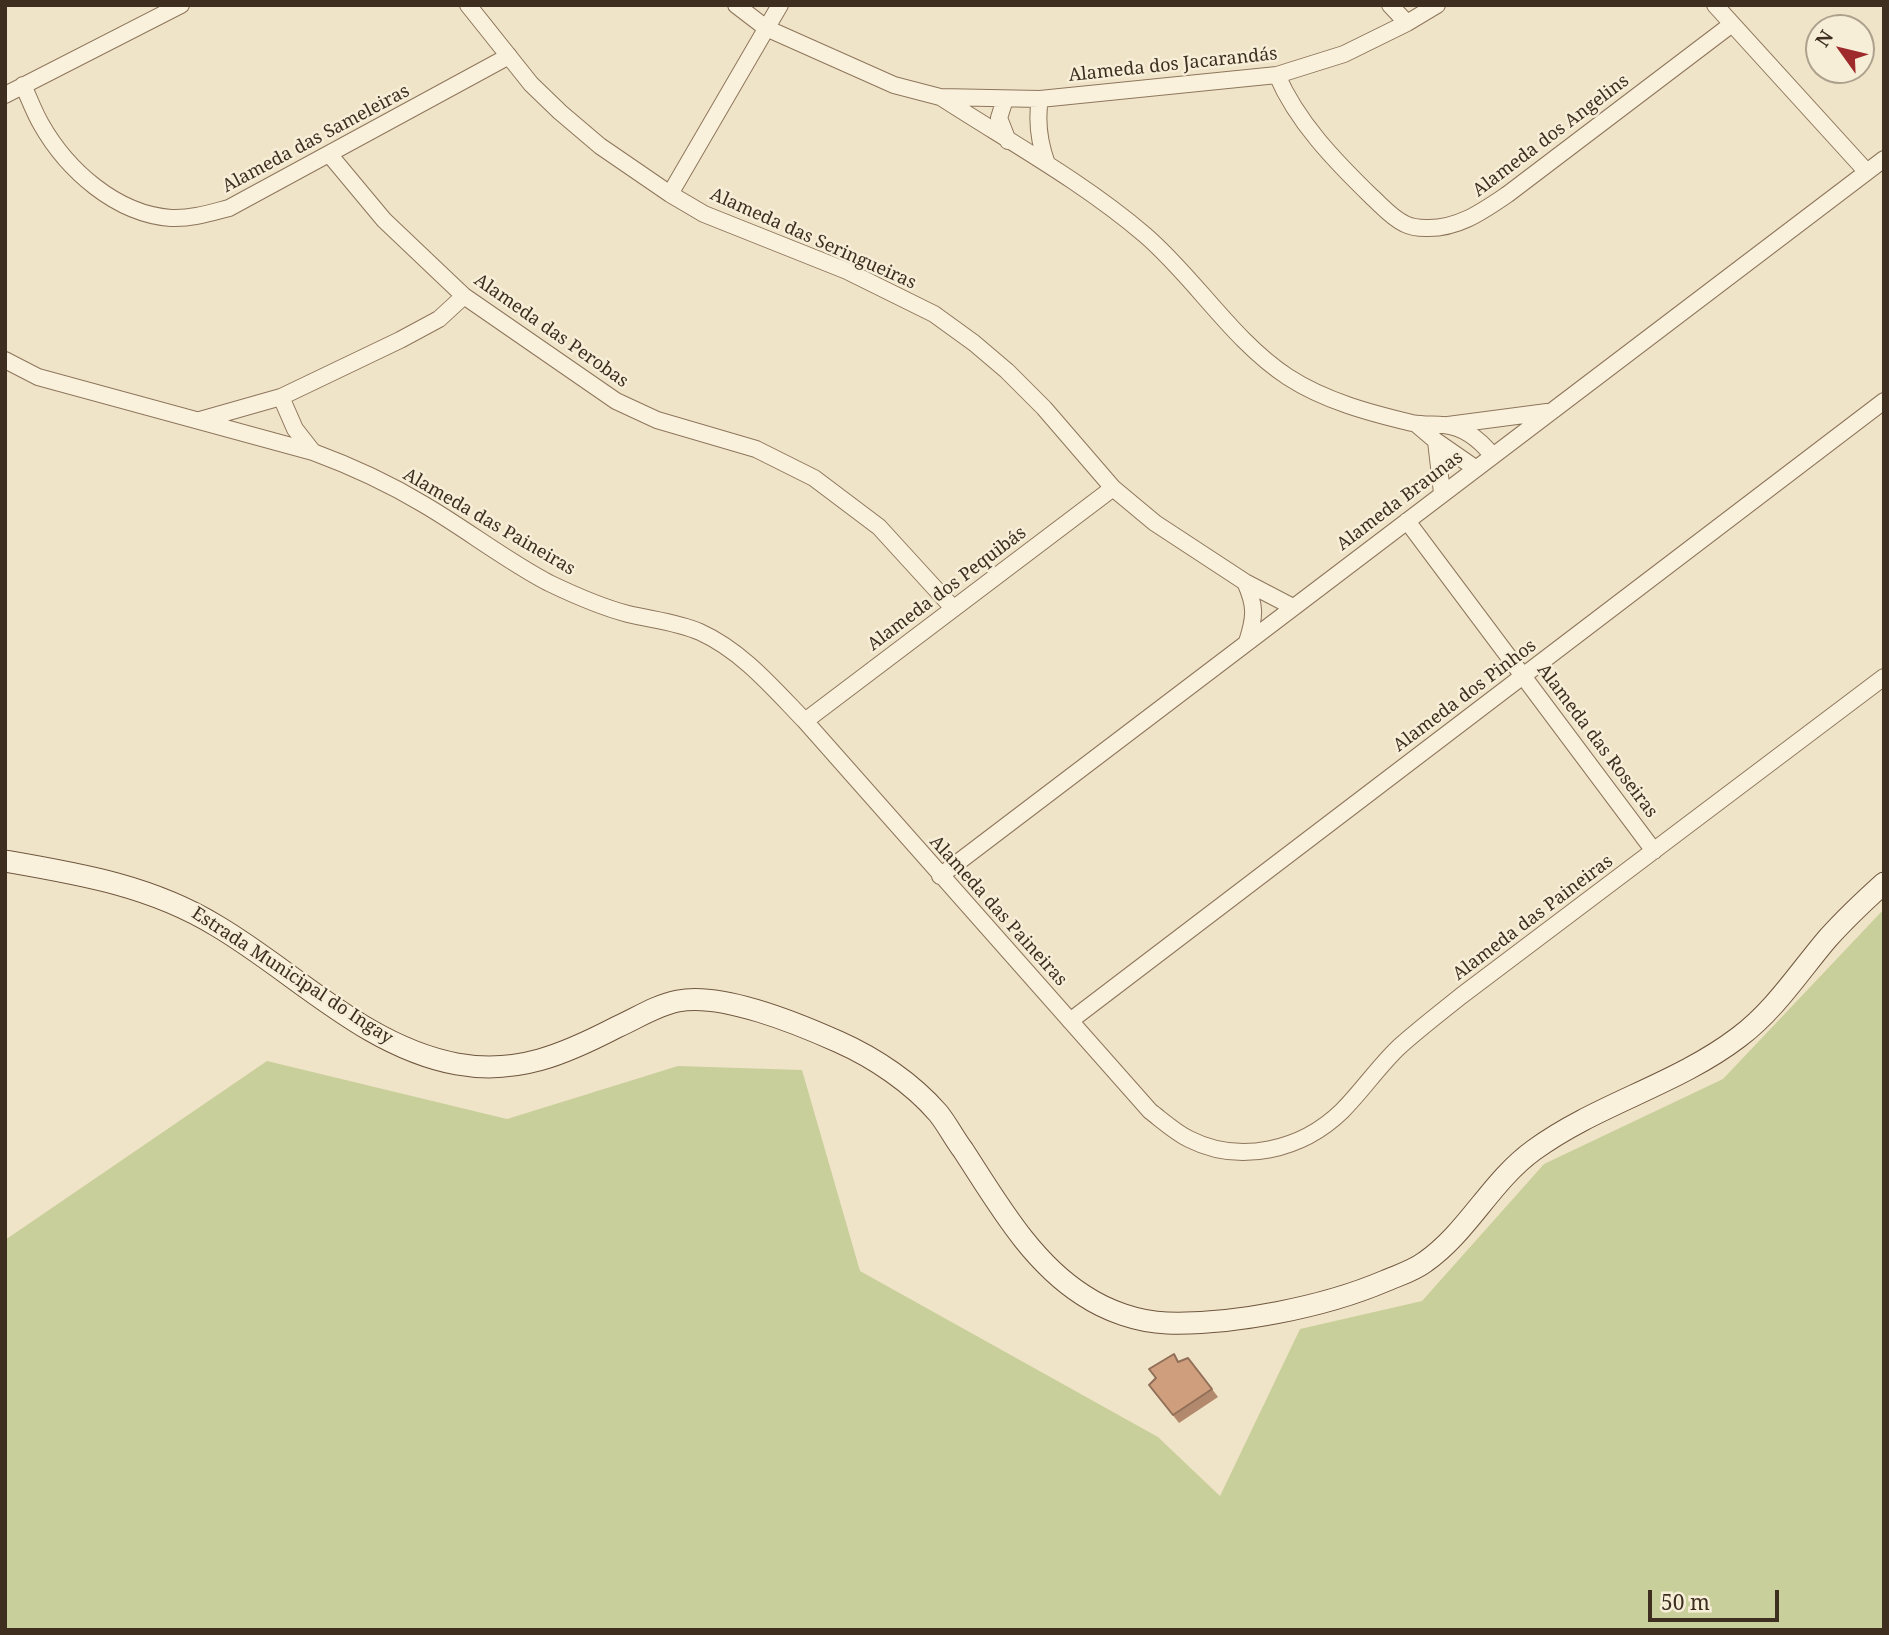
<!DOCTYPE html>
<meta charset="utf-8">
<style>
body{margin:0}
#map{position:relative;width:1889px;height:1635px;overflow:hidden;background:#f0e4c8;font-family:"Noto Serif",serif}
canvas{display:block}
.frame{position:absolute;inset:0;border:7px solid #3d2e20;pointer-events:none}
.north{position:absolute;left:1805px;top:14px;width:70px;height:70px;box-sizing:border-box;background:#f7eed8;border:2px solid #ada18e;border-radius:50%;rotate:304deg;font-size:19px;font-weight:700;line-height:28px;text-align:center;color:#3d2e20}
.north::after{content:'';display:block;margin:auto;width:24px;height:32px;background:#9e2a2b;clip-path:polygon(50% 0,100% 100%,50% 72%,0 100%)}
.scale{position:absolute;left:1648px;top:1590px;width:131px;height:32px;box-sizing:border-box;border:4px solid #3d2e20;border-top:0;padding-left:9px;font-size:21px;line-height:24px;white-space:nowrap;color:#3d2e20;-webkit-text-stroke:5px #f7eed8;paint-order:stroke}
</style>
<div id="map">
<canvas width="1889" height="1635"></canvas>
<div class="frame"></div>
<div class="north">N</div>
<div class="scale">50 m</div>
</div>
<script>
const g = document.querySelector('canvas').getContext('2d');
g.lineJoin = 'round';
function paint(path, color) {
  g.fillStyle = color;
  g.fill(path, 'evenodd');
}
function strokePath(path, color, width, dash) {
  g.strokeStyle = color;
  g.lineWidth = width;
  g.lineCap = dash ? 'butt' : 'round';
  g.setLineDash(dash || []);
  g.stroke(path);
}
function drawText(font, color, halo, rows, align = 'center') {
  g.font = font + ' "Noto Serif",serif';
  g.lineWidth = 5;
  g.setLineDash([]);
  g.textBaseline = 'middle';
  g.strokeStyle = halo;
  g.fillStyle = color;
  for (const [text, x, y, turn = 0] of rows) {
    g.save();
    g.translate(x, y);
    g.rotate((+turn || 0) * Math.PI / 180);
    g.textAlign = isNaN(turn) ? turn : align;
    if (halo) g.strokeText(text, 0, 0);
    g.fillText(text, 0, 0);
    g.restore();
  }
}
paint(new Path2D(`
 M 1884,909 L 1884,1630 L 189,1630 L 186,1628 L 183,1630 L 5,1630 L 5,1240 L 267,1061 L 507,1119 L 678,1066 L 802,1070 L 860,1271 L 1158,1437 L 1220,1496 L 1300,1329 L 1422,1301 L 1544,1164 L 1723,1079 Z`), '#c9cf9b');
const street = new Path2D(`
 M 468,5 L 531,84 L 560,112 L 600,146 L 670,194 L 704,214 L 847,271 L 934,314 L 974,343 L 1007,371 L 1044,408 L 1113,488 L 1155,523 L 1245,582 L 1293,607
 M 736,5 L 766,28 L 894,85 L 940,97 L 1040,99 L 1277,75 L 1344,54 L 1407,23 L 1437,5
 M 1390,5 L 1407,23
 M 1715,5 L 1866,171
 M 1277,75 C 1297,122 1335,161 1372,197 C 1382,206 1392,218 1405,224 C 1411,227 1420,228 1426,228 C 1458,229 1483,211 1508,194 L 1732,24
 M 23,85 C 29,98 34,112 41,124 C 67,170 116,214 171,218 C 191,219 210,213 229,208 L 509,56
 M 5,95 L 181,5
 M 942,98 C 1010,142 1083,182 1145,235 C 1196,279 1232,340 1288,377 C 1325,401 1370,413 1412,423 C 1423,425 1434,424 1444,425 C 1464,427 1480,440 1492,455
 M 1005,99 L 999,118 L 1008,141
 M 1040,99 C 1036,122 1039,142 1047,164
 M 329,154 L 384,220 L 464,296 L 616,401 L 657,420 L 756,449 L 814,478 L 879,527 L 953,608
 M 670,194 L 780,5
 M 5,360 L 38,377 L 313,452 C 351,466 388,483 423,504 C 466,529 505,560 549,583 C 574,595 601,607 628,614 C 653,620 677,622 700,632 C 742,651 773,688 805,721 L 1150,1111 C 1163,1121 1175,1132 1189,1139 C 1240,1165 1302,1150 1342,1111 C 1362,1091 1378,1067 1399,1047 C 1419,1029 1440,1013 1461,996 L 1884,677
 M 281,397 L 295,429 L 313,452
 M 200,420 L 281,397 L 400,340 L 439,319 L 464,296
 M 1416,424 L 1436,441 L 1475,468
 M 1448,425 L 1547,412
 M 1436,441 L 1442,493
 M 1407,521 L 1654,851
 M 1245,582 C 1256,606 1255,617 1247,642
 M 805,721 L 1113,488
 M 940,876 L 1884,159
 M 1070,1021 L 1884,401`);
const secondary = new Path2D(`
 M 5,861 C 80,874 152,886 217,926 C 295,972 365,1047 457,1064 C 517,1075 565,1054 617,1027 C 637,1018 657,1005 678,1001 C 721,992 799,1024 839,1042 C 875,1058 912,1083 938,1113 C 947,1124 954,1138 963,1150 C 997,1202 1030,1261 1083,1295 C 1107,1311 1138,1322 1167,1323 C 1233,1325 1324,1307 1385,1281 C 1399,1275 1413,1271 1425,1262 C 1468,1232 1491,1181 1534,1150 C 1597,1104 1676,1085 1739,1037 C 1775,1010 1799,972 1828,938 C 1845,919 1864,901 1884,883`);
strokePath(street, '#8d765c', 18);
strokePath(secondary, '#6f573f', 23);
strokePath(street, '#faf1dc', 16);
strokePath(secondary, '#faf1dc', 21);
paint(new Path2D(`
 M 1174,1354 L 1179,1362 L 1212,1389 L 1218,1397 L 1179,1423 L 1149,1385 L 1155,1378 L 1149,1369 Z`), '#b2896c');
const building = new Path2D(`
 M 1174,1354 L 1178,1362 L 1188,1358 L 1212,1389 L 1173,1415 L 1149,1385 L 1156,1378 L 1149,1369 Z`);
paint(building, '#cf9f7d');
strokePath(building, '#916f58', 2);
drawText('18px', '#3d2e20', '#f7eed8', [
 ["Alameda dos Jacarandás",1173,65,-6],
 ["Alameda dos Angelins",1551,136,-37],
 ["Alameda das Sameleiras",316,139,-28],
 ["Alameda das Seringueiras",813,239,24],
 ["Alameda das Perobas",551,331,35],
 ["Alameda Braunas",1400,501,-37],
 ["Alameda das Paineiras",489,522,30],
 ["Alameda dos Pequibás",947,589,-37],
 ["Alameda dos Pinhos",1465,696,-37],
 ["Alameda das Roseiras",1597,741,53],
 ["Alameda das Paineiras",998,911,48],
 ["Alameda das Paineiras",1533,918,-37],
 ["Estrada Municipal do Ingay",292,976,33]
]);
</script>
